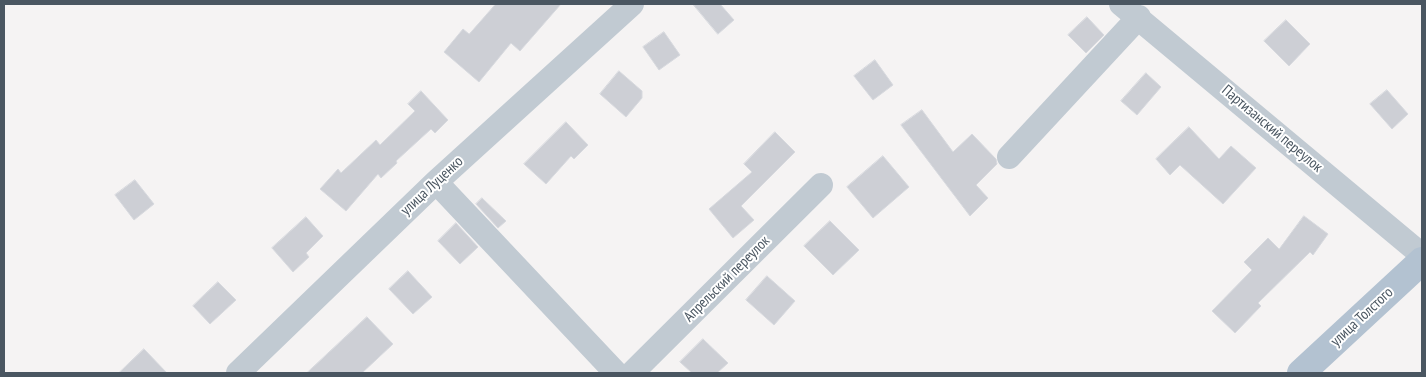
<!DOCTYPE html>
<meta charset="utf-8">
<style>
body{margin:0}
#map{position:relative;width:1426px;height:377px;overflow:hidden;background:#f5f3f3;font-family:"PT Sans Narrow",sans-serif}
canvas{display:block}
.frame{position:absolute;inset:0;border:5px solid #4a5661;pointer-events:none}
</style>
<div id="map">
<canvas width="1426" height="377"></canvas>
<div class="frame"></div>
</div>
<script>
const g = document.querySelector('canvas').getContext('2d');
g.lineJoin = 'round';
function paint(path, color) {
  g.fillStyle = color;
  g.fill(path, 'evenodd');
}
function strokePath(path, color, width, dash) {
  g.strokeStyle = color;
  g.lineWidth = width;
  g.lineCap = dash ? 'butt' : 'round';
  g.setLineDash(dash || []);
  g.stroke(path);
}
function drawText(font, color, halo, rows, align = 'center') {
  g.font = font + ' "PT Sans Narrow",sans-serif';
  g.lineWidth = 4;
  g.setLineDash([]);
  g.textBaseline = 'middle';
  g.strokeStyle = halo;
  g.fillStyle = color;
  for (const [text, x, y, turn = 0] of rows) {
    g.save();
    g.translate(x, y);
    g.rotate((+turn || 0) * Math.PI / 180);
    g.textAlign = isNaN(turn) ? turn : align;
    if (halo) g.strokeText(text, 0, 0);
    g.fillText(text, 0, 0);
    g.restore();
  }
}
const building = new Path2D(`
 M 496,4 L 561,4 L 520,51 L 511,43 L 479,82 L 444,52 L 463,29 L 469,34 Z
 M 693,4 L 720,4 L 734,20 L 718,34 Z
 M 1087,17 L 1104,35 L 1086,53 L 1068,35 Z
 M 1286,20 L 1310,44 L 1289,66 L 1264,41 Z
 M 664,32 L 680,55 L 659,70 L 643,47 Z
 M 875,60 L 893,85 L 873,100 L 854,76 Z
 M 619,71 L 642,91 L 642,98 L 626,117 L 600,94 Z
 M 1146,73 L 1161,87 L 1137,115 L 1121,101 Z
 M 1387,90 L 1408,114 L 1392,129 L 1370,104 Z
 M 421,91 L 448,120 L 435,133 L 431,129 L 396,161 L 397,163 L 381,178 L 378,174 L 346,211 L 320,189 L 338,169 L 341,173 L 376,140 L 380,145 L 415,111 L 408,104 Z
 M 922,110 L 953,152 L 972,134 L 996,159 L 997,164 L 976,185 L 988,198 L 970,216 L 901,125 Z
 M 566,122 L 588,145 L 574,159 L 571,156 L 546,184 L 524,164 Z
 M 1189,127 L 1219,159 L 1231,146 L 1256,168 L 1223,204 L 1180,165 L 1170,175 L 1156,159 Z
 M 775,132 L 795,152 L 741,206 L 754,220 L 733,238 L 709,209 L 752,172 L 744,164 Z
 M 883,156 L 909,187 L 873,218 L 847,187 Z
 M 135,180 L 154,204 L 134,220 L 115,195 Z
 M 482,198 L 506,221 L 498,228 L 476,204 Z
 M 1304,216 L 1328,234 L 1313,255 L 1310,252 L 1258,303 L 1261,306 L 1235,333 L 1212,311 L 1252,270 L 1244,262 L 1268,238 L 1279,249 Z
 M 306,217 L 323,236 L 306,253 L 309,257 L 293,272 L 272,248 Z
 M 830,221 L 859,250 L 833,275 L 804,246 Z
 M 456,223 L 478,247 L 460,264 L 438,241 Z
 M 408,271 L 432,297 L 413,314 L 389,289 Z
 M 767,276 L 795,301 L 774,325 L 746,300 Z
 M 218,282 L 236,300 L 210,324 L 193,306 Z
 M 367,317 L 393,344 L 362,373 L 307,373 Z
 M 703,339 L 728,363 L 717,373 L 692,373 L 680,362 Z
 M 144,349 L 167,373 L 119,373 Z`);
paint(building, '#cdcfd5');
strokePath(building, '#d7d9de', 1);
strokePath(new Path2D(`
 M 1121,4 L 1422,255
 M 1009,157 L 1139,17
 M 436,182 L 616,373
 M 238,373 L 436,182 L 632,4
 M 632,373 L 821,185`), '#c1cad2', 24);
strokePath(new Path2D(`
 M 1301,373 L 1422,261`), '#b3c2d1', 28);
drawText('15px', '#4a5661', '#fff', [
 ["Партизанский переулок",1272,129,40],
 ["улица Луценко",432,186,-43],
 ["Апрельский переулок",727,279,-45],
 ["улица Толстого",1362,317,-43]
]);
</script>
